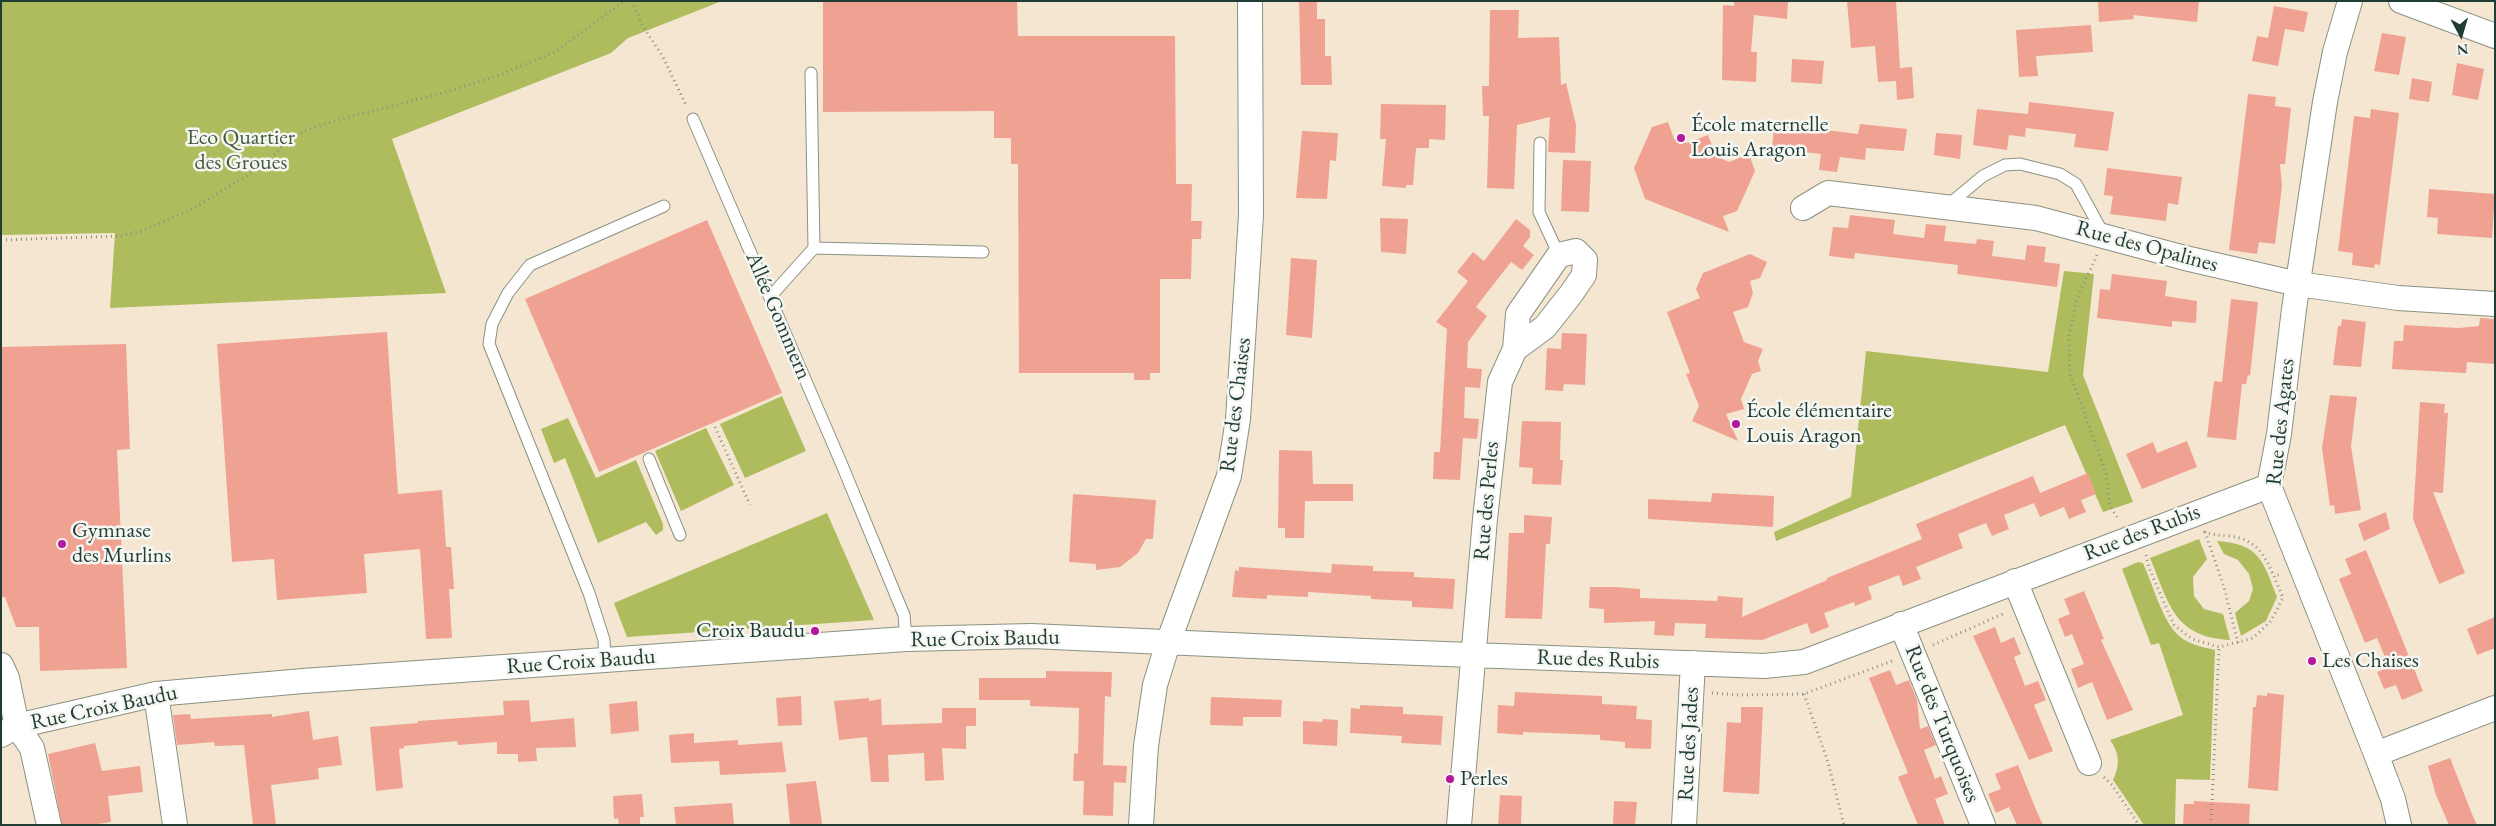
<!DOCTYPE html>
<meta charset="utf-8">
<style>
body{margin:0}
#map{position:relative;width:2496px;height:826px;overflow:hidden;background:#f4e6d1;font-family:"EB Garamond",serif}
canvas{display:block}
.frame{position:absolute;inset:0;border:2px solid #1f3d34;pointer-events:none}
.north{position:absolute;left:2436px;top:10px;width:50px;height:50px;-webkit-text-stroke:4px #f6f6f2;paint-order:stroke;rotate:174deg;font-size:14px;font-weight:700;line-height:20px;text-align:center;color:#1f3d34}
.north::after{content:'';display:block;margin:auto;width:18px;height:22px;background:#1f3d34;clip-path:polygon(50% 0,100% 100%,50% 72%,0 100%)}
</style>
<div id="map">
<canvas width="2496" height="826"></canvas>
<div class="frame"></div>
<div class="north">N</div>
</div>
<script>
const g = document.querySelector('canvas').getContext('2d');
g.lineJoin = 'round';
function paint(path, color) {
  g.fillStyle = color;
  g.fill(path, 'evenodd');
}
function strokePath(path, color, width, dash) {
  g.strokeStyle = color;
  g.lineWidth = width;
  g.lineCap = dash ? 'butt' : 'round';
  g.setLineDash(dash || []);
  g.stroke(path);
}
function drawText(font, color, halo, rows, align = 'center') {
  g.font = font + ' "EB Garamond",serif';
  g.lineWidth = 5;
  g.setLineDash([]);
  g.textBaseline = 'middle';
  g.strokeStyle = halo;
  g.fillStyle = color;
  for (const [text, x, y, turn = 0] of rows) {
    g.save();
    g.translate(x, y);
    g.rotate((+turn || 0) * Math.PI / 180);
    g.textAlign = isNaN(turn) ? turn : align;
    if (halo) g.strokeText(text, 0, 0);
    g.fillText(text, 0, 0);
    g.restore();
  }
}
paint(new Path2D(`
 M 1,1 L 722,1 L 628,38 L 611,53 L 392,139 L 446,293 L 110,308 L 115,233 L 1,235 Z
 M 2064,271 L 2094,274 L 2083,375 L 2133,502 L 2103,512 L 2065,425 L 1776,541 L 1774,532 L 1851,497 L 1866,351 L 2048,372 Z
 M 782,396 L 806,451 L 745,478 L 720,424 Z
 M 568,418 L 596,478 L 636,460 L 663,524 L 663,530 L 656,535 L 646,522 L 598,543 L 565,458 L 554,463 L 541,429 Z
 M 706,428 L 734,485 L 681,511 L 655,451 Z
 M 827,513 L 874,620 L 627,637 L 614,603 Z
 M 2199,539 L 2207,559 L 2193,577 L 2194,596 L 2204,609 L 2223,614 L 2230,640 C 2173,637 2169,603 2150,558 Z
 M 2217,541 C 2260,544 2263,561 2277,597 L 2266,621 L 2241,636 L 2235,613 L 2249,601 L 2253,589 L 2249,574 L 2238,560 L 2224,554 Z
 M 2138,562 L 2143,563 C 2152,583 2162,618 2176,633 C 2186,644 2202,647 2215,650 L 2210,780 L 2176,779 L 2175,825 L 2144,825 L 2113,780 C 2120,765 2120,754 2110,740 L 2183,715 L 2159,643 L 2151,645 L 2122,569 Z`), '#aebc5e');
paint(new Path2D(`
 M 823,1 L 1017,1 L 1018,36 L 1175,36 L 1176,184 L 1192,184 L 1191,221 L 1202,221 L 1201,239 L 1192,239 L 1191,279 L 1160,279 L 1160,373 L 1150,373 L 1150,380 L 1134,380 L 1134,373 L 1019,373 L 1018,164 L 1011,164 L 1011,138 L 994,138 L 994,111 L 823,112 Z
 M 1299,1 L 1317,1 L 1317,19 L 1325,19 L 1325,56 L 1331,56 L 1332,85 L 1301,85 Z
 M 1734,1 L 1788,1 L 1787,19 L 1754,15 L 1751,52 L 1757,52 L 1756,82 L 1722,80 L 1723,5 L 1734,6 Z
 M 1847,1 L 1896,1 L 1900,68 L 1912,67 L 1914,98 L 1897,100 L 1896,81 L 1878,82 L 1875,46 L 1851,48 Z
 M 2098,1 L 2199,1 L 2197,22 L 2133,15 L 2134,19 L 2099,22 Z
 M 2274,6 L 2308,12 L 2304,32 L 2285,29 L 2278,66 L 2252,61 L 2257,36 L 2268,38 Z
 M 1490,10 L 1519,10 L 1518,38 L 1559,37 L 1561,85 L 1566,83 L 1576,125 L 1575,153 L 1548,152 L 1550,117 L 1517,125 L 1514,189 L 1487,188 L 1489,116 L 1483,116 L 1482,86 L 1489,86 Z
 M 2091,25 L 2093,52 L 2036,56 L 2038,76 L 2019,77 L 2016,30 Z
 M 2382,33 L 2406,37 L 2399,75 L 2374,71 Z
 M 1792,59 L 1824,61 L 1822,84 L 1791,82 Z
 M 2457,63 L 2484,69 L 2478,100 L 2452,95 Z
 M 2412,78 L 2432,82 L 2429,102 L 2409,99 Z
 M 2248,94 L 2276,97 L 2275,106 L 2291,108 L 2285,164 L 2280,164 L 2282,186 L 2275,244 L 2259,242 L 2257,254 L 2229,250 Z
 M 2029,102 L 2114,112 L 2108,151 L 2074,147 L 2076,134 L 2026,128 L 2025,137 L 2009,135 L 2007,150 L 1973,145 L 1977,109 L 2028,114 Z
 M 1381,104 L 1446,105 L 1445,140 L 1429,139 L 1429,148 L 1416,148 L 1413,185 L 1406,185 L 1406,188 L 1382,186 L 1386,139 L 1380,139 Z
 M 2371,109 L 2399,113 L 2380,265 L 2375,264 L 2374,268 L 2352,265 L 2353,253 L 2338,251 L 2354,116 L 2370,118 Z
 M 1668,122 L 1674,139 L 1687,143 L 1708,135 L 1716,156 L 1729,162 L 1749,154 L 1755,171 L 1737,211 L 1723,216 L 1729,232 L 1645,199 L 1634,168 L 1652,127 Z
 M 1860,124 L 1907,129 L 1904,151 L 1866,148 L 1865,160 L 1840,157 L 1837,172 L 1819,170 L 1821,154 L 1772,148 L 1774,128 L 1783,129 L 1784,125 L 1858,134 Z
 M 1302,131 L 1338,133 L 1336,161 L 1330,160 L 1327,199 L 1296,198 Z
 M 1936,133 L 1962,135 L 1960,159 L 1934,155 Z
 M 1563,160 L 1591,161 L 1589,212 L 1561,211 Z
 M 2107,168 L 2182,177 L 2178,205 L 2168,203 L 2166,221 L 2110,214 L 2113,196 L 2104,195 Z
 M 2429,189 L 2495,194 L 2492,238 L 2437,234 L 2438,218 L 2427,217 Z
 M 1850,215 L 1895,220 L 1893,234 L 1909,236 L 1924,238 L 1926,224 L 1946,226 L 1944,241 L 1976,244 L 1977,239 L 1994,241 L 1992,256 L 2025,260 L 2027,245 L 2046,247 L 2044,262 L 2060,264 L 2057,287 L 1957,274 L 1958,265 L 1855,253 L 1854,259 L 1829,256 L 1833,227 L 1848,228 Z
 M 1380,218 L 1408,219 L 1406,254 L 1381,252 Z
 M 1516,219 L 1530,230 L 1530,237 L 1523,246 L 1534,255 L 1522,270 L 1511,262 L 1486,294 L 1476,307 L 1487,316 L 1468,342 L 1467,368 L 1482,369 L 1480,388 L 1465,387 L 1464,418 L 1479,419 L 1477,439 L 1463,438 L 1460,480 L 1433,479 L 1434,452 L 1440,452 L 1447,329 L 1436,322 L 1468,281 L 1457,272 L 1473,252 L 1484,261 Z
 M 707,220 L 782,393 L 599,472 L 525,299 Z
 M 1750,254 L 1767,262 L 1760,278 L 1750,281 L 1753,293 L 1748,307 L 1733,312 L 1744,342 L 1763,349 L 1758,361 L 1761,371 L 1752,374 L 1741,399 L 1744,409 L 1726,414 L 1738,441 L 1692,421 L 1699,406 L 1686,374 L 1690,373 L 1667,312 L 1700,298 L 1696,289 L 1703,273 Z
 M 1291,258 L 1317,260 L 1312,338 L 1286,335 Z
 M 2112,274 L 2167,281 L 2165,296 L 2197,301 L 2196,323 L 2172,321 L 2172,327 L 2097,318 L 2100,289 L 2110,290 Z
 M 2231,299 L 2258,302 L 2250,376 L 2248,375 L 2246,384 L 2242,384 L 2236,440 L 2207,437 L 2214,381 L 2222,382 Z
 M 2480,318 L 2495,319 L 2495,364 L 2467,362 L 2466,373 L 2392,369 L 2394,341 L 2403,341 L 2404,325 L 2459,328 L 2479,326 Z
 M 2342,319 L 2366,322 L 2361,367 L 2333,365 L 2338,326 L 2341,326 Z
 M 387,332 L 398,494 L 442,490 L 446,547 L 451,547 L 454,589 L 449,589 L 452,638 L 426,639 L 420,549 L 364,554 L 367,593 L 277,600 L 274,559 L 232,562 L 217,344 Z
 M 1562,333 L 1587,334 L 1585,385 L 1564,384 L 1563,391 L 1545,390 L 1547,348 L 1561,349 Z
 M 126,344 L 130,449 L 117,450 L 127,668 L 40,671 L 39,627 L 16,627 L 5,597 L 1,597 L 1,347 Z
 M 2330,395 L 2357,397 L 2351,446 L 2361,510 L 2335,514 L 2334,505 L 2330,506 L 2322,448 Z
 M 2420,402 L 2445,404 L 2444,413 L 2448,413 L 2443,493 L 2433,492 L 2465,573 L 2439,584 L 2413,519 Z
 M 1522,421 L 1561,422 L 1560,460 L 1563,460 L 1561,485 L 1532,484 L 1533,468 L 1519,467 Z
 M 2187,441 L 2197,467 L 2142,489 L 2126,454 L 2153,442 L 2157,453 Z
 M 1279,450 L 1312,451 L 1313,484 L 1353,484 L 1353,501 L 1305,501 L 1304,538 L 1285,538 L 1285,528 L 1278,528 Z
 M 2088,473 L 2096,494 L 2081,500 L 2086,512 L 2069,519 L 2064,507 L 2040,517 L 2034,503 L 2004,515 L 2009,529 L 1999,533 L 1992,536 L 1986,523 L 1958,534 L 1963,548 L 1916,567 L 1921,579 L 1903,586 L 1899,575 L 1868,587 L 1872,599 L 1855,606 L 1854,602 L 1824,613 L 1829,627 L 1811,634 L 1807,623 L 1762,640 L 1705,638 L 1706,624 L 1675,623 L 1674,636 L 1654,635 L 1655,621 L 1604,623 L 1604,609 L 1589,608 L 1590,587 L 1615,587 L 1640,589 L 1640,598 L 1717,601 L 1718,596 L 1743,598 L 1742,617 L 1827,580 L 1827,578 L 1922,539 L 1916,524 L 2033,476 L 2040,493 Z
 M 1712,493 L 1774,496 L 1773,527 L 1648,519 L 1648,499 L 1711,502 Z
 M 1073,494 L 1156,500 L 1153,539 L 1146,539 L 1138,553 L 1120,567 L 1096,570 L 1096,564 L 1069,562 Z
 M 2386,512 L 2390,529 L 2364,541 L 2358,524 Z
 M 1524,515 L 1552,517 L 1550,544 L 1546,544 L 1542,619 L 1505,618 L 1509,533 L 1524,533 Z
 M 2366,550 L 2423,691 L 2402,700 L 2396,685 L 2384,689 L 2377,672 L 2389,667 L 2377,638 L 2365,643 L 2339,579 L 2351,574 L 2345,559 Z
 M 1332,564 L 1373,566 L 1373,571 L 1414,572 L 1414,577 L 1455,579 L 1453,609 L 1412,607 L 1412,601 L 1371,599 L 1371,596 L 1308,592 L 1308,597 L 1267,595 L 1267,599 L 1232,597 L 1235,570 L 1239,571 L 1239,567 L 1331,573 Z
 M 2084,591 L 2104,639 L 2101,640 L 2133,710 L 2107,720 L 2092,682 L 2078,688 L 2071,669 L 2084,664 L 2072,634 L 2065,637 L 2058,619 L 2070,614 L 2064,599 Z
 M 2495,617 L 2495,648 L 2477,655 L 2467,629 Z
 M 1995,627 L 2001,643 L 2014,637 L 2021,654 L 2014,657 L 2025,686 L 2038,681 L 2046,700 L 2034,705 L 2053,751 L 2029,760 L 1973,636 Z
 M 1890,670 L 1896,685 L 1909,680 L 1917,700 L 1920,729 L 1928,726 L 1936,745 L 1924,750 L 1935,779 L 1941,776 L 1948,794 L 1935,799 L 1945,825 L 1918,825 L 1898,777 L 1908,773 L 1869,678 Z
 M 1046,671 L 1112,672 L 1111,697 L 1105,696 L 1103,765 L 1127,766 L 1126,783 L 1114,782 L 1113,816 L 1083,815 L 1084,781 L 1073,781 L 1074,753 L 1078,754 L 1079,708 L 1030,706 L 1030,700 L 979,700 L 979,678 L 1046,678 Z
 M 1515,692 L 1602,696 L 1602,704 L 1637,706 L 1636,719 L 1652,720 L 1651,749 L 1625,748 L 1625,742 L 1600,740 L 1600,735 L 1523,732 L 1523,735 L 1497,733 L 1498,705 L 1514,706 Z
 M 2267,693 L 2284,695 L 2278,791 L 2248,788 L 2253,707 L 2256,707 L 2257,695 L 2267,696 Z
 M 801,696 L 802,725 L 778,726 L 776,698 Z
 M 1211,697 L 1282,700 L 1281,717 L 1243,717 L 1243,726 L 1210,725 Z
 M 869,698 L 869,701 L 881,699 L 882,725 L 942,723 L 942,708 L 976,708 L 976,726 L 966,726 L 966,749 L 942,748 L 944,780 L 925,781 L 924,753 L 888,755 L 889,782 L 871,782 L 867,737 L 839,740 L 834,701 Z
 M 529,700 L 531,722 L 574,718 L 576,747 L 536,748 L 537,761 L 518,762 L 518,754 L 497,754 L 497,742 L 458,745 L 457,741 L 404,746 L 404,748 L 399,749 L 403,788 L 376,791 L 370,727 L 418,723 L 418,721 L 504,715 L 503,701 Z
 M 637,701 L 639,731 L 611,734 L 609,704 Z
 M 1360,705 L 1403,707 L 1403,714 L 1443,716 L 1441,745 L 1401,743 L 1402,736 L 1350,733 L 1351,708 L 1360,709 Z
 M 1741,707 L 1763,707 L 1759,794 L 1723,792 L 1727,722 L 1741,723 Z
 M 309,711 L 313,740 L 338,736 L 342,765 L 318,768 L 319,779 L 271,785 L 276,825 L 253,825 L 244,745 L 215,746 L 214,742 L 177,745 L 173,715 L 190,714 L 191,719 L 272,714 L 272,717 Z
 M 1323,719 L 1338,720 L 1337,746 L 1303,744 L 1303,721 L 1322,722 Z
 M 694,733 L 694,743 L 738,740 L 738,745 L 782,742 L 786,772 L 720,775 L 719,761 L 671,763 L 669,735 Z
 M 95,743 L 102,771 L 140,766 L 143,792 L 108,796 L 111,822 L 91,825 L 62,825 L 48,754 Z
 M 2450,758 L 2472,814 L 2477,825 L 2449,825 L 2436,795 L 2428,766 Z
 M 2018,765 L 2037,812 L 2043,825 L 2017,825 L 2009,807 L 1996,813 L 1988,794 L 2001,789 L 1995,774 Z
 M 816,781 L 822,823 L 821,825 L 790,825 L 786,784 Z
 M 642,794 L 644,817 L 640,817 L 640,825 L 619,825 L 618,818 L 614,819 L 613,796 Z
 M 1500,795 L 1522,796 L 1521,825 L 1498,825 Z
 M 1614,801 L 1637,802 L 1635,825 L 1613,825 Z
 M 2194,801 L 2250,804 L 2249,825 L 2183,825 L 2184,804 L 2194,804 Z
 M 732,803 L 734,825 L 676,825 L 674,807 Z`), '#f0a292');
const lane = new Path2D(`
 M 811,73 L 814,248 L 983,252
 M 693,119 L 842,465 L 904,615 L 906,639
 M 1540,143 L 1539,212 L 1559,255
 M 1947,206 L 1983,176 L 2005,165 L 2020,164 L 2060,174 L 2076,184 L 2104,235
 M 770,297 L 814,248
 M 649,459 L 680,535
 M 605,660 L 604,640 L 589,593 L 489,344 L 492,324 L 508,293 L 530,265 L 664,206`);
const street = new Path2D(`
 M 2350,1 L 2335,52 L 2325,102 L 2294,309 L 2279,434 L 2269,486 L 2376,754 L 2393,799 L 2399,825
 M 2401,1 L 2495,36
 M 1803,208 L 1828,193 L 2036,218 L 2185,258 L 2298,284 L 2398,298 L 2495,304
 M 2015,581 L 2089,763
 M 1901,624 L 1983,825
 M 1,665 L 7,678 L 17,726 L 32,748 L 49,825
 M 156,694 L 175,825
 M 1,735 L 17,726 L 156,694 L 303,681 L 906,639 L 1031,636 L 1365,651 L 1764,666 L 1804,662 L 2269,486
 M 2376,754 L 2495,708
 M 1141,825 L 1146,746 L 1155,685 L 1168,643 L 1229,476 L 1238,419 L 1251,215 L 1250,1
 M 1459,825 L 1485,519 L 1500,382 L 1515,349 L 1518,314 L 1559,255 L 1576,251 L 1585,260 L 1584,275 L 1571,294 L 1545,327 L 1515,349
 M 1684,825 L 1693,663`);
strokePath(lane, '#8a9282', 13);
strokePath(street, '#8a9282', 26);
strokePath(new Path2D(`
 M 632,1 L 643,27 L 662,55 L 686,105
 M 1,240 L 121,236 L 142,231 L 194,208 L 264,165 L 291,138 L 309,129 L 345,118 L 450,91 L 502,74 L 555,52 L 624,1
 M 2097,255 L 2077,298 L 2069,336 L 2070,374 L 2106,473 L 2110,506 L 2119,520
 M 715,427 L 750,505
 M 2146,555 L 2149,568 L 2174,625 L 2192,639 L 2219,647 L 2253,638 L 2271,621 L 2283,598 L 2274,576 L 2282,574
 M 2238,643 L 2224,587 L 2205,532 C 2213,535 2220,535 2229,536 C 2256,539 2264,554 2274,576
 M 1933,645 L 2005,613
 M 1712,693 L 1741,695 L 1804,694 L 1892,661
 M 1804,694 L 1828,762 L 1844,825
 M 2104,777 L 2112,785 L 2139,825
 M 2211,825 L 2219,647`), '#8a9282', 3, [1, 4]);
strokePath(lane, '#fff', 11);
strokePath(street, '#fff', 24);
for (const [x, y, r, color] of [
 [1681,138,5,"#b5179e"],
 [1736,424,5,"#b5179e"],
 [62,544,5,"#b5179e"],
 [815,631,5,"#b5179e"],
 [2312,661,5,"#b5179e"],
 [1450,779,5,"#b5179e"]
]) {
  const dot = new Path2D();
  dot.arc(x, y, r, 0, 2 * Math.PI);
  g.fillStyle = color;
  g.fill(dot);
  strokePath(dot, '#f6f6f2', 2);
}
drawText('22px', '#1f3d34', '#f6f6f2', [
 ["École maternelle",1691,125],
 ["Louis Aragon",1691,150],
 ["École élémentaire",1746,411],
 ["Louis Aragon",1746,436],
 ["Gymnase",72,531],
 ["des Murlins",72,556],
 ["Croix Baudu",805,631,"right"],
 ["Les Chaises",2322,661],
 ["Perles",1460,779]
], 'left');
drawText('22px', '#435d3e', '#f6f6f2', [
 ["Eco Quartier",241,138],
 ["des Groues",241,163]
]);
drawText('22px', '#1f3d34', '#f6f6f2', [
 ["Rue des Opalines",2147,247,15],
 ["Allée Gommern",778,316,67],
 ["Rue des Chaises",1236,405,-83],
 ["Rue des Agates",2281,422,-84],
 ["Rue des Perles",1487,501,-85],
 ["Rue des Rubis",2142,533,-21],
 ["Rue Croix Baudu",985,639,-1],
 ["Rue des Rubis",1598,660,2],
 ["Rue Croix Baudu",581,662,-4],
 ["Rue Croix Baudu",104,708,-12],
 ["Rue des Turquoises",1942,724,68],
 ["Rue des Jades",1689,744,-87]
]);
</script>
